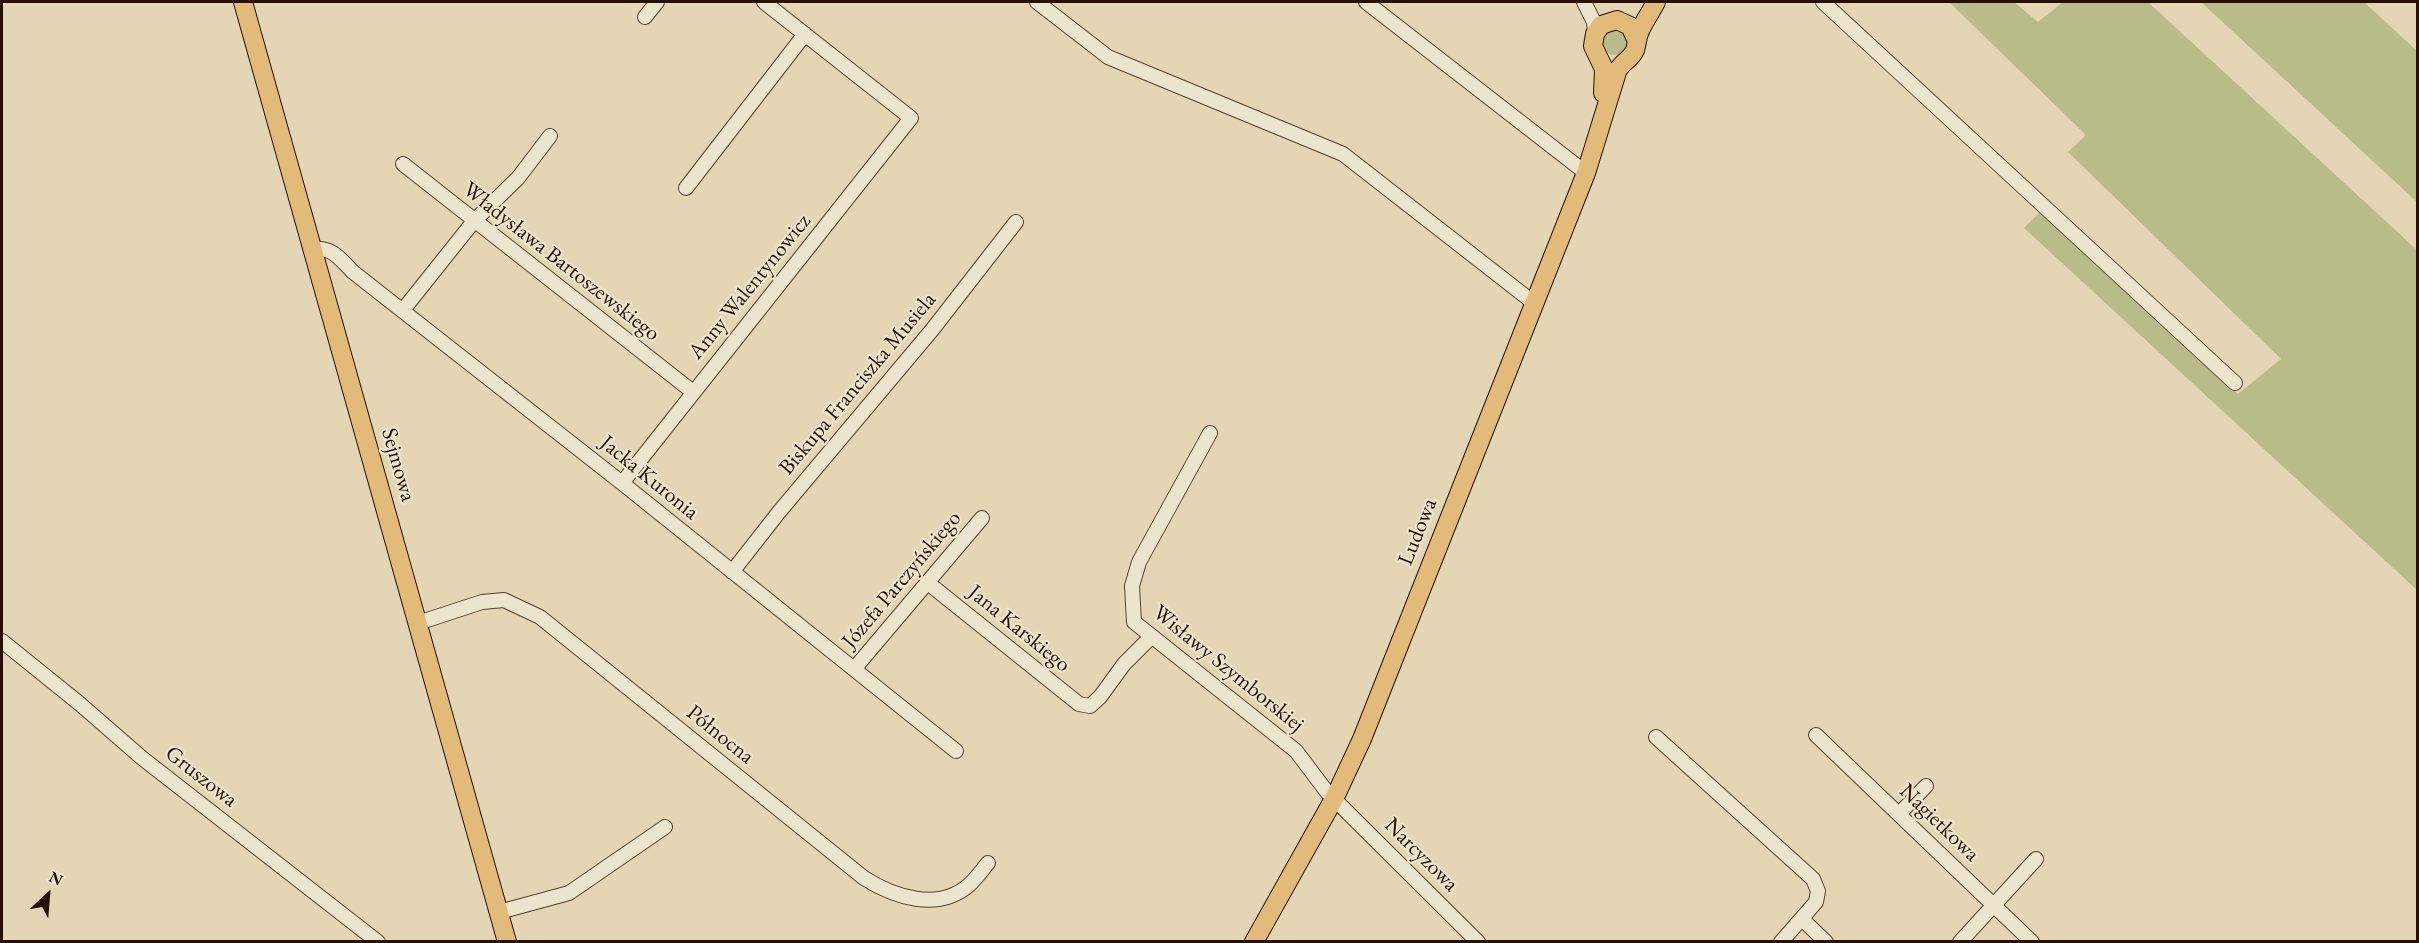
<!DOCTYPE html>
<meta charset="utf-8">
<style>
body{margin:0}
#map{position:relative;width:2419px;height:943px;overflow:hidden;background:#e4d5b4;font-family:"EB Garamond",serif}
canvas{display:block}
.frame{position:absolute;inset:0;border:3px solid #271001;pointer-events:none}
.north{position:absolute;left:18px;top:865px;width:60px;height:60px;-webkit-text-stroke:4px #ede4ce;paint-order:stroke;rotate:26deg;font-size:16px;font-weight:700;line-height:24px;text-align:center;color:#271001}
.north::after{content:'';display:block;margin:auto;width:21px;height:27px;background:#271001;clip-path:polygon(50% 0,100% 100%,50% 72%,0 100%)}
</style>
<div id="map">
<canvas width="2419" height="943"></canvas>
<div class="frame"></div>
<div class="north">N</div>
</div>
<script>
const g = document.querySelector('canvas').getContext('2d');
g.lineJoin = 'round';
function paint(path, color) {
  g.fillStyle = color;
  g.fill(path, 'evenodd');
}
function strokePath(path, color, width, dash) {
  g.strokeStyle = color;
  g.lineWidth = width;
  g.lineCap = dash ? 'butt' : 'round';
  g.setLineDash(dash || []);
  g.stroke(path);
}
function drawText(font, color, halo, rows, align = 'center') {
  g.font = font + ' "EB Garamond",serif';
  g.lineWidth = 4.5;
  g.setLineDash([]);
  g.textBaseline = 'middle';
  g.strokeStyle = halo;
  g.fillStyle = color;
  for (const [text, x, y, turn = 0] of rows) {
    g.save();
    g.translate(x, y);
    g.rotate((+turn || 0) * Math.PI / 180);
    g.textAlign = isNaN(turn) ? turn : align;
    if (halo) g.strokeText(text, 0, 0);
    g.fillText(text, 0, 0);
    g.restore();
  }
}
paint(new Path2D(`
 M 1949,2 L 2014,2 L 2038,22 L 2063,2 L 2148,2 L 2417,250 L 2417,590 L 2024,228 L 2040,212 L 2238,394 L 2281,359 L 2068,152 L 2086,135 Z
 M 2201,2 L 2364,2 L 2417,51 L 2417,202 Z
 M1602 42a13 13 0 1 1 26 0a13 13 0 1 1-26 0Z`), '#b9bc8a');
const minor = new Path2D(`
 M 1037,2 L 1108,57 L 1343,154 L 1534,303
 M 1366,2 L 1586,173
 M 1584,2 L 1594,22 L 1595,34
 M 1823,2 L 2235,383
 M 645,17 L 657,2
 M 403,164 L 693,392
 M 686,188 L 805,34
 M 312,249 C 333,247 339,258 353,272 L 622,483 L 956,751
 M 403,310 L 474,221 L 518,178 L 550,136
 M 1210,433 L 1139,562 L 1132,586 L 1134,622 L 1296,751 L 1327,792 L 1478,942
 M 622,483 L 911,118 L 764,2
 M 732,572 L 779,512 L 932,330 L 1016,222
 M 928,583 L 1079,704 L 1090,706 L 1100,697 L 1124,664 L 1151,637
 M 418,623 L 482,602 L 504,600 L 540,617 L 864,878 C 894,897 938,912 969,885 C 976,879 982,870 988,863
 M 2,641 L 80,704 L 142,758 L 378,942
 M 854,669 L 982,518
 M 1816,735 L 2032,942
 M 1656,737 L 1813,879 L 1818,891 L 1816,902 L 1781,942
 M 1899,814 L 1926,786
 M 499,912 L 569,893 L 665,827
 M 1802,919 L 1826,942
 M 1960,942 L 2036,859`);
const major = new Path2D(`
 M 243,2 L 507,942
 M 1603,93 L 1604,69 L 1593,46 L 1595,34 L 1601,25 L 1617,20 L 1630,26 L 1636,39
 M 1254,942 L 1335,797 L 1362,739 L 1586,173 L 1617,72 C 1621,62 1631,60 1635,50 C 1637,44 1637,37 1640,31 C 1644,21 1651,12 1656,2`);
strokePath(minor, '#56412e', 16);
strokePath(major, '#271001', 20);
strokePath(minor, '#ede4ce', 14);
strokePath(major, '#e2ba7a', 18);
drawText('22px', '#271001', '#ede4ce', [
 ["Władysława Bartoszewskiego",561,262,38],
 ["Anny Walentynowicz",750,287,-51],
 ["Biskupa Franciszka Musiela",858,384,-50],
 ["Sejmowa",398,465,74],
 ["Jacka Kuronia",649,478,39],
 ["Ludowa",1418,532,-68],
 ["Józefa Parczyńskiego",902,580,-50],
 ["Jana Karskiego",1019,629,39],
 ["Wisławy Szymborskiej",1228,669,39],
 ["Północna",720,735,39],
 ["Gruszowa",201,777,38],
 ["Nagietkowa",1939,823,44],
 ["Narcyzowa",1421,855,45]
]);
</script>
